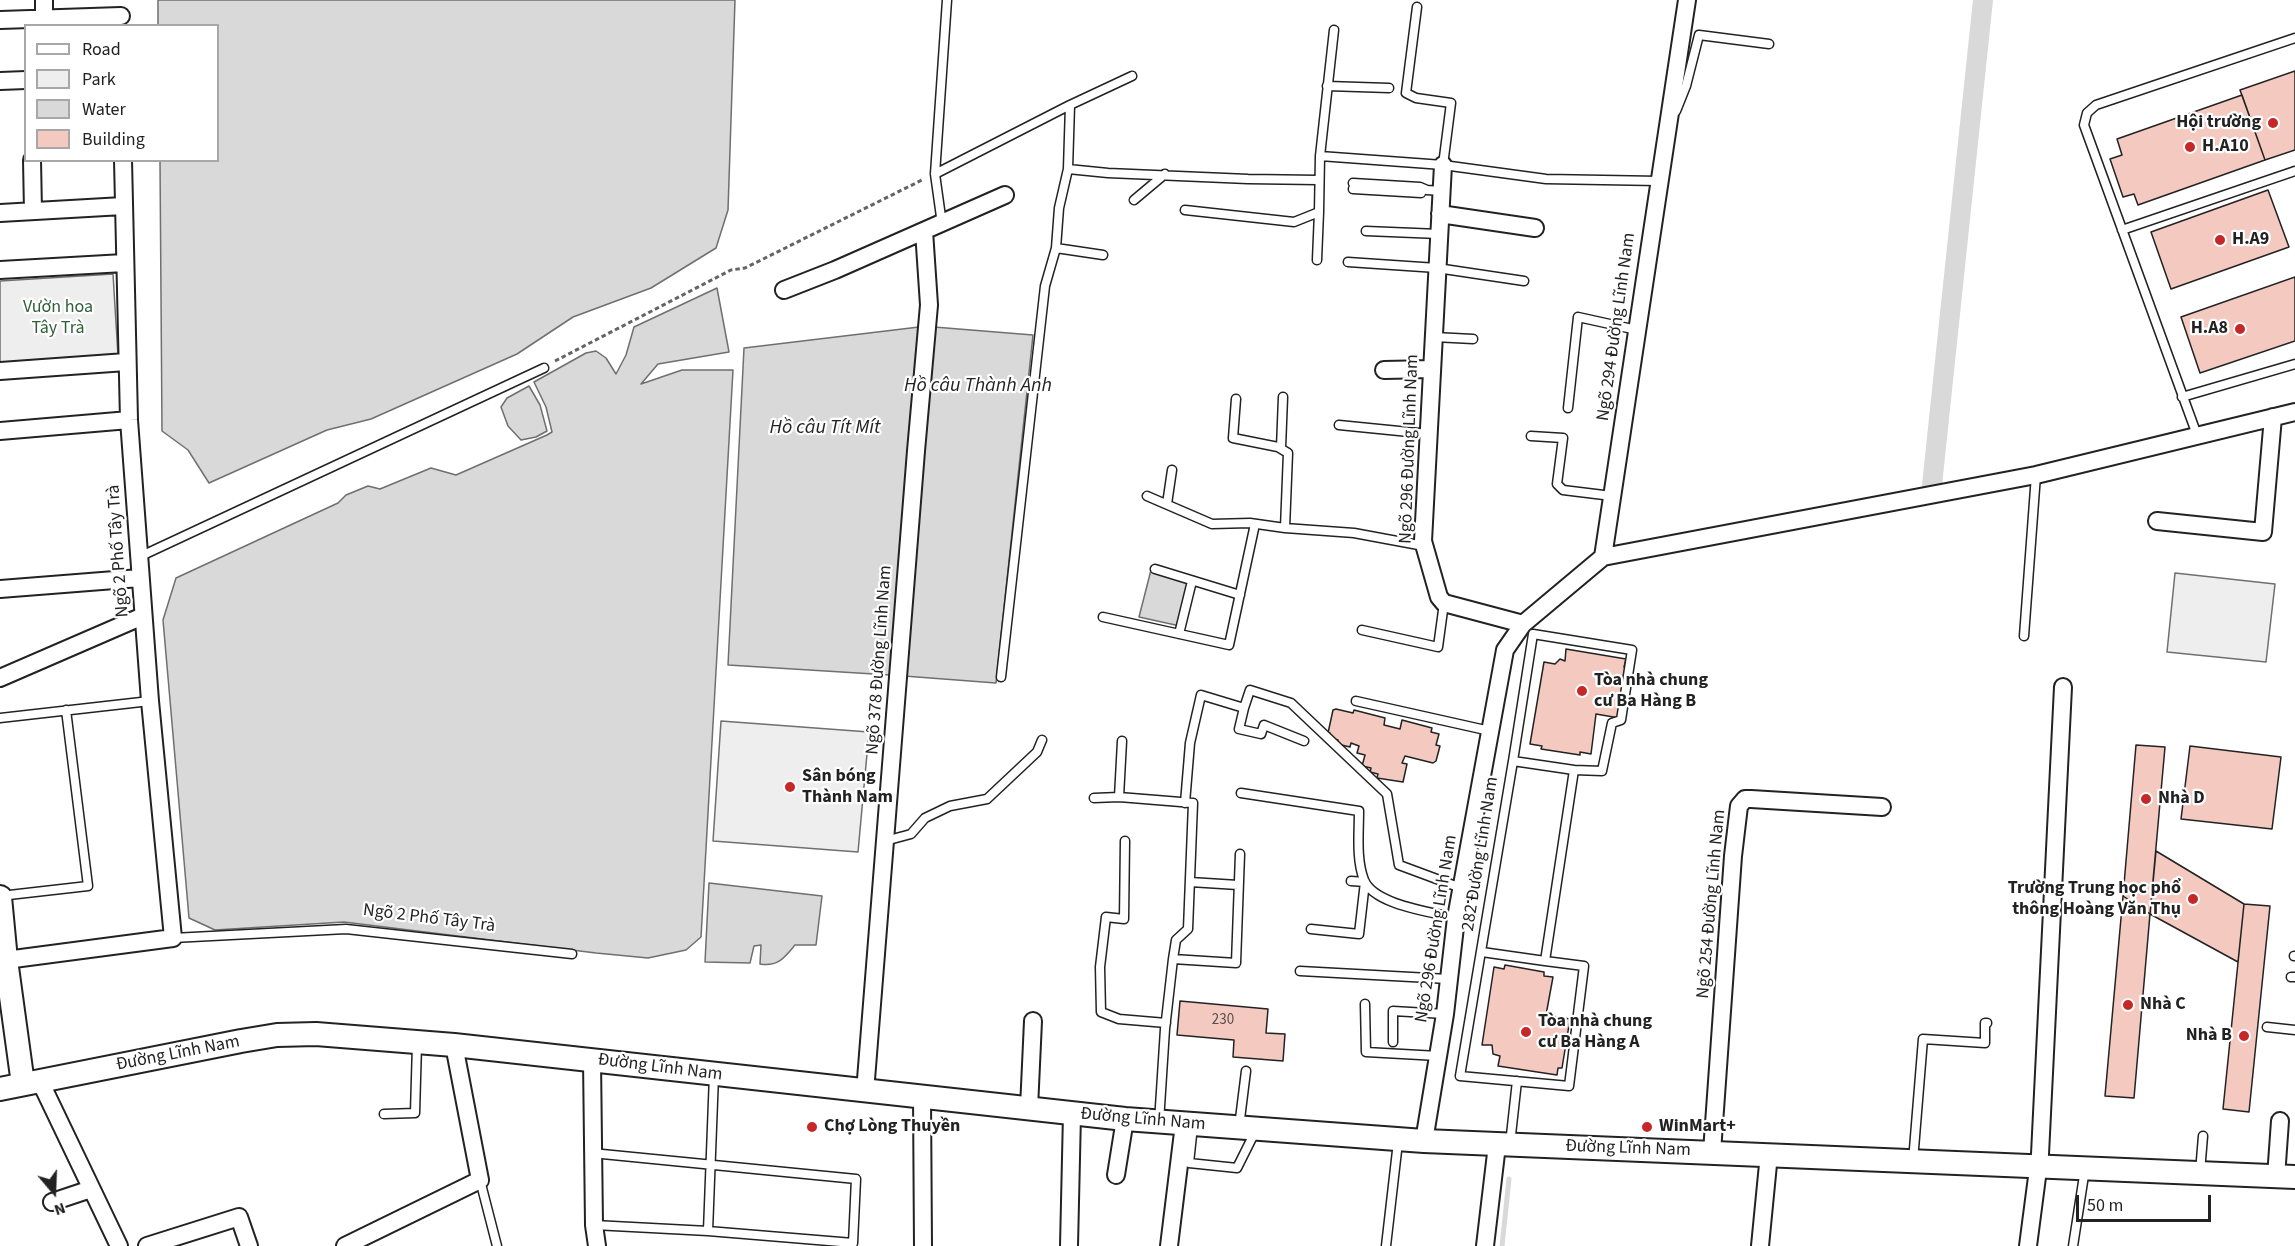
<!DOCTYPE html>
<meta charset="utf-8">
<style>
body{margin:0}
#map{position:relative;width:2295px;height:1246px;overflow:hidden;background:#fff;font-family:"Source Sans 3",sans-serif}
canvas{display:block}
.legend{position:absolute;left:24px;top:24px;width:195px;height:138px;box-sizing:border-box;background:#fff;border:2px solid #a7a7a7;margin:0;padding:8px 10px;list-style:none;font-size:18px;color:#222}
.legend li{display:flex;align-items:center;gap:12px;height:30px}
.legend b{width:30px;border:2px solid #a7a7a7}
.north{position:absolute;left:24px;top:1162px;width:60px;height:60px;-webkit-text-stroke:4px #fff;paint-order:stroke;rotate:161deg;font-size:16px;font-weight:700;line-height:24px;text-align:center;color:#222}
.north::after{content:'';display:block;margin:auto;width:21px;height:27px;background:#222;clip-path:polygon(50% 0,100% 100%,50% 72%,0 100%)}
.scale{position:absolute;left:2076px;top:1195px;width:135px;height:27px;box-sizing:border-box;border:3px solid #222;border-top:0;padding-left:8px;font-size:18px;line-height:21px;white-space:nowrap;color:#222;-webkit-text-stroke:4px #fff;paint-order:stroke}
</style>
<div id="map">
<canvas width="2295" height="1246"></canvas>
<ul class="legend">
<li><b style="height:8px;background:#fff"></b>Road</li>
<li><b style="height:16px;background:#eee"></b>Park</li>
<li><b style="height:16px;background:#d9d9d9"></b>Water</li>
<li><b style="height:16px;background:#f3c9c0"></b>Building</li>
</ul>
<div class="north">N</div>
<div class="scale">50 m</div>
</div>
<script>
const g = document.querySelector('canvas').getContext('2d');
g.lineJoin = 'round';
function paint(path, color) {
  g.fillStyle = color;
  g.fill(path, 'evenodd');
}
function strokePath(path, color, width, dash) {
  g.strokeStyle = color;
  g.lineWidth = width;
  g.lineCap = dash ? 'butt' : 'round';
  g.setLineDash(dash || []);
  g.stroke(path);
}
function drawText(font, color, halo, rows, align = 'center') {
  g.font = font + ' "Source Sans 3",sans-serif';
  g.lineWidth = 4.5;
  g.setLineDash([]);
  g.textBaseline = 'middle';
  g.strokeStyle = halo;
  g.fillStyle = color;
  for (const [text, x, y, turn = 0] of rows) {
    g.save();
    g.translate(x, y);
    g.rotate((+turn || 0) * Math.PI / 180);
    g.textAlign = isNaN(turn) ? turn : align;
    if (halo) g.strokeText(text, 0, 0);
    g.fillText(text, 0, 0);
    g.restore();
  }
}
const green = new Path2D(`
 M 113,274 L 118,356 L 0,364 L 0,281 Z
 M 2175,573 L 2275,584 L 2266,662 L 2167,652 Z
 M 721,721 L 869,732 L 858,852 L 713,841 Z`);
paint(green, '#eee');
strokePath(green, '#6f6f6f', 1.5);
const water = new Path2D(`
 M 158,0 L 735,0 L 728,210 L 716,248 L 651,288 L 573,317 L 517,354 L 371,419 L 327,430 L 209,483 L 188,450 L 162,431 L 160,161 L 218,160 L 218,26 L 158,25 Z
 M 717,288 L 729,352 L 658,364 L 641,384 L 682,370 L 733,370 L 701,937 L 686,950 L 648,958 L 596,953 L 344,922 L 215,930 L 189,918 L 163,620 L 176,578 L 338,503 L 346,495 L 368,486 L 380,489 L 431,468 L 456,475 L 547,435 L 552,432 L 546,407 L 534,382 L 586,353 L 596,351 L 606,358 L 616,374 L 626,355 L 634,327 Z
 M 919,327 L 890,675 L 728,665 L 744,348 Z
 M 934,327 L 1033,335 L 996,683 L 904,676 Z
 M 529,386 L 540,405 L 547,431 L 536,437 L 521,440 L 508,426 L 501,407 L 507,398 Z
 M 1151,570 L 1188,581 L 1180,626 L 1139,617 Z
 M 709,883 L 822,896 L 816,945 L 795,945 C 784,958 778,967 760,964 L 761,945 L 754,946 L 750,963 L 705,962 Z`);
paint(water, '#d9d9d9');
strokePath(water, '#6f6f6f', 1.5);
strokePath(new Path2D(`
 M 1502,1246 L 1509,1179`), '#d9d9d9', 5);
strokePath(new Path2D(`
 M 1932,485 L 1983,0`), '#d9d9d9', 20);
const building = new Path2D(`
 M 2295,71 L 2295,150 L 2265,160 L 2240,90 Z
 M 2242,95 L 2265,160 L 2138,205 L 2134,194 L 2123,197 L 2110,159 L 2122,155 L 2117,139 Z
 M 2268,190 L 2289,247 L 2171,289 L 2151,232 Z
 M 2295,277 L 2295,341 L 2200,373 L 2181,317 Z
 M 1566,649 L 1626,659 L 1624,667 L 1628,668 L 1619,718 L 1596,714 L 1591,754 L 1580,752 L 1580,755 L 1541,749 L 1542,746 L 1530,744 L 1544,662 L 1555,664 L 1560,659 L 1565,661 Z
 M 1336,709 L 1353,713 L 1354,710 L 1385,718 L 1384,725 L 1400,729 L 1402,720 L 1432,728 L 1431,732 L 1439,734 L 1436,745 L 1440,746 L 1436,761 L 1433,763 L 1405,756 L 1402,763 L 1407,764 L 1403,782 L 1377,778 L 1378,774 L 1370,772 L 1371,768 L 1362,766 L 1365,755 L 1357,753 L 1359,746 L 1351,743 L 1350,747 L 1337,744 L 1338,740 L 1329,738 L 1330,733 L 1328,733 L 1333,710 Z
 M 2136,745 L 2165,747 L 2150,914 L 2123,896 Z
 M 2190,746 L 2281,757 L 2272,829 L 2181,819 Z
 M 2156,851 L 2244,904 L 2238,962 L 2150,914 Z
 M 2123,896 L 2150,914 L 2134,1098 L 2105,1096 Z
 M 2244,904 L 2270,906 L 2249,1112 L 2223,1109 Z
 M 1505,965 L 1544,972 L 1544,976 L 1553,977 L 1546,1015 L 1570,1019 L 1562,1068 L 1558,1068 L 1557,1075 L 1498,1066 L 1500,1056 L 1493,1054 L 1492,1045 L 1482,1045 L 1494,967 L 1504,969 Z
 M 1180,1001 L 1268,1009 L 1266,1033 L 1285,1034 L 1283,1061 L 1233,1057 L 1234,1040 L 1177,1035 Z`);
paint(building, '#f3c9c0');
strokePath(building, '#222', 1.5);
const lane = new Path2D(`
 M 1417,7 L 1406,93 L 1416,98 L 1451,103 L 1443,165
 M 1327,86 L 1389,88
 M 1070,105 L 1132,76
 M 1676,111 L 1686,86 L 1699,35 L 1769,44
 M 1320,156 L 1443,165 L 1546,179 L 1659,181
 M 935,174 L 1070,105 L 1068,169
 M 1353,183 L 1420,187 L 1427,190 L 1441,191
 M 1353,189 L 1421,193
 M 1134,200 L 1165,174
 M 1185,210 L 1294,222 L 1319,212 L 1320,156 L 1334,30
 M 942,224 L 935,174 L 947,0
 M 2122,230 L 2295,171
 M 1366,231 L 1439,234
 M 1056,248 L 1103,255
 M 1317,260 L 1319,212
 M 1348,262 L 1437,268 L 1524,281
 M 1434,337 L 1473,339
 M 2182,397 L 2295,364
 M 1236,399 L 1233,438 L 1278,447 L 1288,453 L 1285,528
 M 1568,408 L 1578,317 L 1637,330
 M 1339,425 L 1429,434
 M 2197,435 L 2084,125 L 2087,113 L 2096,105 L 2295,38
 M 1531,436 L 1563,438 L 1557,484 L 1563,490 L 1612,496
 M 1281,448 L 1283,397
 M 1147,496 L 1212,524 L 1250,523 L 1285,528 L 1354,533 L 1424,546
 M 1167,504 L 1172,470
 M 139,557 L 544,368
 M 1155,569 L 1240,595
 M 1103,617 L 1229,645 L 1255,524
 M 1362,630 L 1438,647 L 1444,603
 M 1179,634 L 1192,581
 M 1533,634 L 1632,650 L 1621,720 L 1612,723 L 1602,771 L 1574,770 L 1513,761 Z
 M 2024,636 L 2036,475
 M 1001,677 L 1045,286 L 1056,248 L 1059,208 L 1068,169 L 1108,173 L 1248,179 L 1318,180
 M 1356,701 L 1490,731
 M 1244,708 L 1239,729 L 1261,734 L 1264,725 L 1304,741
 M 0,718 L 150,701
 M 1513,761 L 1460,1076 L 1569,1086 L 1584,966 L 1545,961
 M 1241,793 L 1359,811 C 1359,834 1356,859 1364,880 C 1374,905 1432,912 1456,918
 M 1119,797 L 1122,741
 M 1094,798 L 1119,797 L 1193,803 L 1188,929 L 1176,940 L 1173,959 L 1165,1029 L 1159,1122
 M 1185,803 L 1190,743 L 1201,695 L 1244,708 L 1250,690 L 1291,703 L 1387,794 L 1399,865 L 1461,888
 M 885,841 L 911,834 L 925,818 L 950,806 L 987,799 L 1037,752 L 1042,740
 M 1125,841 L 1124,919 L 1106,917 L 1100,967 L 1101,1012 L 1119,1019 L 1166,1023
 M 1190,882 L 1238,885
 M 0,896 L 88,886 L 66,710
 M 1311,929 L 1359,934 L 1365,882 L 1351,881
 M 173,938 L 346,929 L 572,954
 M 1482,952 L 1545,961 L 1574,770
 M 2294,956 L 2295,956
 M 1173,959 L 1236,963 L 1240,854
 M 1300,971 L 1448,979
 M 2291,977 L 2295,977
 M 1365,1004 L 1366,1052 L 1438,1056
 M 2267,1027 L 2295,1030
 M 1393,1042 L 1393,1011 L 1445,1014
 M 384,1114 L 415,1113 L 417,1044
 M 1193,1126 L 1189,1163 L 1237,1168 L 1255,1132
 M 1239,1127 L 1246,1071
 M 1510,1144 L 1517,1081
 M 592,1153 L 856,1179 L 853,1243 L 708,1231 L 594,1225
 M 1913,1161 L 1923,1039 L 1985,1043 L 1985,1023 L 1987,1023
 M 2200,1172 L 2203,1136
 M 480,1180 L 497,1246
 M 708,1231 L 714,1075
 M 1386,1246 L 1398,1142
 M 2073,1246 L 2085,1169`);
const street = new Path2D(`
 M 44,0 L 44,19
 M 0,20 L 121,16
 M 0,81 L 26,80
 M 32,160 L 33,211
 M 1443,165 L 1423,541 L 1439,597 L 1444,603 L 1523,624
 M 0,213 L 123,206
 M 1440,214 L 1535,228
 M 0,270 L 124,263
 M 784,290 L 835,270 L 1005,195
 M 1384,370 L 1432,369
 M 0,371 L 126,362
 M 0,431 L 129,420
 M 2157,521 L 2263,532 L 2273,417
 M 1603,557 L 2036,475 L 2295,412
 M 0,589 L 140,578
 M 0,678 L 143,616
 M 6,960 L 173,938 L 150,701 L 129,420 L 123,160
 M 592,1060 L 594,1225 L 597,1246
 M 40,1081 L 119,1246
 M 865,1092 L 916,451 L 929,305 L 924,231
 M 922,1096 L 923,1246
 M 1029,1108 L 1033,1021
 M 1424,1141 L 1445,1014 L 1456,918 L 1505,650 L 1523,624 L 1603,557 L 1687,0
 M 1712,1152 L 1733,856 L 1739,806 L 1745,799 L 1751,799 L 1882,807
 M 1116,1175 L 1125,1119
 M 2276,1177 L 2280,1121
 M 52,1202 L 91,1189
 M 147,1246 L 239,1217 L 249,1246
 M 345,1246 L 480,1180 L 454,1045
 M 1069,1246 L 1072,1114
 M 1169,1246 L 1184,1124
 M 1485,1246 L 1497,1145
 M 1760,1246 L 1769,1154
 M 2028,1246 L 2040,1154 L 2063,687`);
const secondary = new Path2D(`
 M 0,897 L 6,960 L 23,1084
 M 0,1089 L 241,1041 L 277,1035 L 316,1034 L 454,1045 L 1125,1119 L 1424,1141 L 2295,1177`);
strokePath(lane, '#222', 11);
strokePath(street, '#222', 20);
strokePath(secondary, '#222', 26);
strokePath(new Path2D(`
 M 555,361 L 731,270 L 745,268 L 922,180`), '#646464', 3, [4.5, 3]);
strokePath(lane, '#fff', 8);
strokePath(street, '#fff', 16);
strokePath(secondary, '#fff', 22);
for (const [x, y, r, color] of [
 [2273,123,6,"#c62828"],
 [2190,147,6,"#c62828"],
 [2220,240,6,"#c62828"],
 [2240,329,6,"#c62828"],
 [1582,691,6,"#c62828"],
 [790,787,6,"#c62828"],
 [2146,799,6,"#c62828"],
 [2193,899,6,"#c62828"],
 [2128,1005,6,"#c62828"],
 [1526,1032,6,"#c62828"],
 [2244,1036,6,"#c62828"],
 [812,1127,6,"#c62828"],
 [1647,1127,6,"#c62828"]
]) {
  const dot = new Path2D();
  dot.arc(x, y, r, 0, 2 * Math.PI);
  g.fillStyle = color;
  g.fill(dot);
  strokePath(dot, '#fff', 2);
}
drawText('15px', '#564c4a', null, [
 ["230",1223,1021]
]);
drawText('bold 18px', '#222', '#fff', [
 ["Hội trường",2261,123,"right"],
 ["H.A10",2202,147],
 ["H.A9",2232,240],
 ["H.A8",2228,329,"right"],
 ["Tòa nhà chung",1594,681],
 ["cư Ba Hàng B",1594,702],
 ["Sân bóng",802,777],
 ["Thành Nam",802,798],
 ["Nhà D",2158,799],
 ["Trường Trung học phổ",2181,889,"right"],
 ["thông Hoàng Văn Thụ",2181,910,"right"],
 ["Nhà C",2140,1005],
 ["Tòa nhà chung",1538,1022],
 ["cư Ba Hàng A",1538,1043],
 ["Nhà B",2232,1036,"right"],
 ["Chợ Lòng Thuyền",824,1127],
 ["WinMart+",1659,1127]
], 'left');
drawText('18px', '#2f5e38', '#fff', [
 ["Vườn hoa",58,308],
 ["Tây Trà",58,329]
]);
drawText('18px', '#222', '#fff', [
 ["Ngõ 294 Đường Lĩnh Nam",1617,327,-82],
 ["Ngõ 296 Đường Lĩnh Nam",1410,449,-88],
 ["Ngõ 2 Phố Tây Trà",119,551,-94],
 ["Ngõ 378 Đường Lĩnh Nam",880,660,-86],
 ["282 Đường Lĩnh Nam",1481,854,-81],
 ["Ngõ 254 Đường Lĩnh Nam",1712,904,-85],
 ["Ngõ 2 Phố Tây Trà",429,919,7],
 ["Ngõ 296 Đường Lĩnh Nam",1437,929,-81],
 ["Đường Lĩnh Nam",178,1054,-11],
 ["Đường Lĩnh Nam",660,1068,7],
 ["Đường Lĩnh Nam",1143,1120,5],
 ["Đường Lĩnh Nam",1628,1149,2]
]);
drawText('italic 20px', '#222', '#fff', [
 ["Hồ câu Thành Anh",978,387],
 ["Hồ câu Tít Mít",825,429]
]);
</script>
